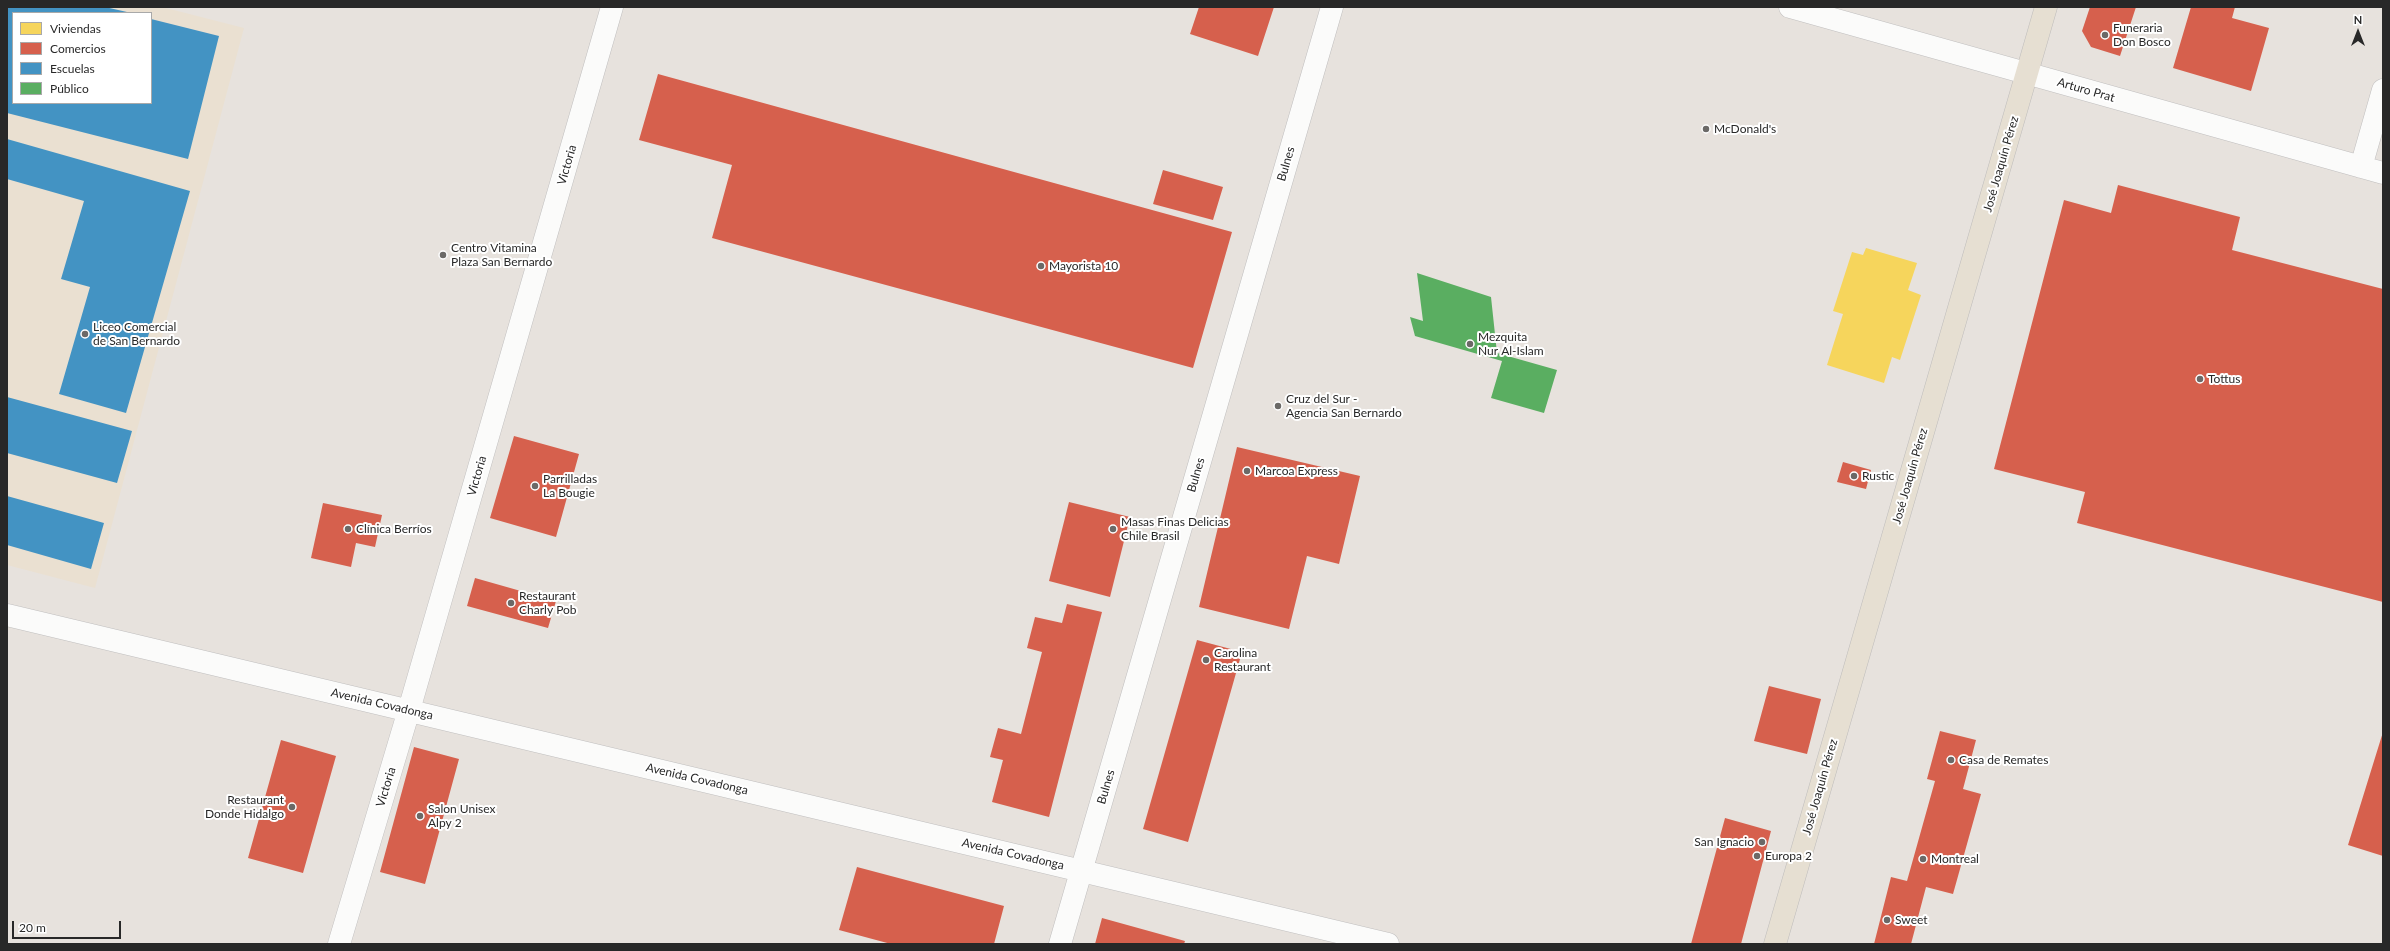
<!DOCTYPE html>
<meta charset="utf-8">
<style>
body{margin:0}
#map{position:relative;width:2390px;height:951px;overflow:hidden;background:#e7e2dd;font-family:Lato,sans-serif}
canvas{display:block}
.frame{position:absolute;inset:0;border:8px solid #282828;pointer-events:none}
.legend{position:absolute;left:12px;top:12px;width:140px;height:92px;box-sizing:border-box;background:#fff;border:1px solid #a9a9a9;margin:0;padding:5px 7px;list-style:none;font-size:12px;color:#282828}
.legend li{display:flex;align-items:center;gap:8px;height:20px}
.legend b{width:20px;border:1px solid #a9a9a9}
.north{position:absolute;left:2338px;top:12px;width:40px;height:40px;-webkit-text-stroke:3px #fff;paint-order:stroke;rotate:0deg;font-size:11px;font-weight:700;line-height:16px;text-align:center;color:#282828}
.north::after{content:'';display:block;margin:auto;width:14px;height:18px;background:#282828;clip-path:polygon(50% 0,100% 100%,50% 72%,0 100%)}
.scale{position:absolute;left:12px;top:921px;width:109px;height:18px;box-sizing:border-box;border:2px solid #282828;border-top:0;padding-left:5px;font-size:12px;line-height:14px;white-space:nowrap;color:#282828;-webkit-text-stroke:3px #fff;paint-order:stroke}
</style>
<div id="map">
<canvas width="2390" height="951"></canvas>
<div class="frame"></div>
<ul class="legend">
<li><b style="height:11px;background:#f6d55c"></b>Viviendas</li>
<li><b style="height:11px;background:#d6604d"></b>Comercios</li>
<li><b style="height:11px;background:#4393c3"></b>Escuelas</li>
<li><b style="height:11px;background:#5aae61"></b>Público</li>
</ul>
<div class="north">N</div>
<div class="scale">20 m</div>
</div>
<script>
const g = document.querySelector('canvas').getContext('2d');
g.lineJoin = 'round';
function paint(path, color) {
  g.fillStyle = color;
  g.fill(path, 'evenodd');
}
function strokePath(path, color, width, dash) {
  g.strokeStyle = color;
  g.lineWidth = width;
  g.lineCap = dash ? 'butt' : 'round';
  g.setLineDash(dash || []);
  g.stroke(path);
}
function drawText(font, color, halo, rows, align = 'center') {
  g.font = font + ' Lato,sans-serif';
  g.lineWidth = 4;
  g.setLineDash([]);
  g.textBaseline = 'middle';
  g.strokeStyle = halo;
  g.fillStyle = color;
  for (const [text, x, y, turn = 0] of rows) {
    g.save();
    g.translate(x, y);
    g.rotate((+turn || 0) * Math.PI / 180);
    g.textAlign = isNaN(turn) ? turn : align;
    if (halo) g.strokeText(text, 0, 0);
    g.fillText(text, 0, 0);
    g.restore();
  }
}
paint(new Path2D(`
 M 7,7 L 162,7 L 244,28 L 95,588 L 7,565 ZM 13,13 L 151,13 L 151,103 L 13,103 Z`), '#eae0d1');
paint(new Path2D(`
 M 1866,248 L 1917,263 L 1908,290 L 1921,295 L 1900,360 L 1892,357 L 1884,383 L 1827,365 L 1843,314 L 1833,311 L 1852,252 L 1863,255 Z`), '#f6d55c');
paint(new Path2D(`
 M 1199,7 L 1274,7 L 1258,56 L 1190,34 Z
 M 2090,7 L 2136,7 L 2120,56 L 2091,47 L 2082,31 Z
 M 2191,7 L 2235,7 L 2232,18 L 2269,28 L 2251,91 L 2173,68 Z
 M 658,74 L 1232,232 L 1193,368 L 712,238 L 732,165 L 639,140 Z
 M 1163,170 L 1223,187 L 1213,220 L 1153,204 Z
 M 2118,185 L 2240,217 L 2232,250 L 2383,289 L 2383,602 L 2077,523 L 2085,492 L 1994,469 L 2064,200 L 2111,213 Z
 M 514,436 L 579,454 L 556,537 L 490,518 Z
 M 1237,447 L 1360,476 L 1339,564 L 1307,556 L 1289,629 L 1199,607 Z
 M 1843,462 L 1871,470 L 1866,489 L 1837,482 Z
 M 1069,502 L 1130,517 L 1110,597 L 1049,581 Z
 M 323,503 L 382,515 L 375,547 L 356,543 L 351,567 L 311,558 Z
 M 475,578 L 556,601 L 548,628 L 467,606 Z
 M 1067,604 L 1102,612 L 1049,817 L 992,802 L 1003,760 L 990,757 L 998,728 L 1021,734 L 1042,652 L 1027,648 L 1035,617 L 1062,623 Z
 M 1197,640 L 1242,652 L 1188,842 L 1143,829 Z
 M 1769,686 L 1821,699 L 1807,754 L 1754,741 Z
 M 1940,731 L 1976,740 L 1963,789 L 1981,794 L 1953,894 L 1926,887 L 1911,944 L 1874,944 L 1891,877 L 1907,881 L 1935,781 L 1927,779 Z
 M 2383,732 L 2383,856 L 2348,845 Z
 M 281,740 L 336,756 L 303,873 L 248,858 Z
 M 414,747 L 459,759 L 425,884 L 380,872 Z
 M 1725,818 L 1771,831 L 1741,944 L 1691,944 Z
 M 857,867 L 1004,906 L 994,944 L 891,944 L 839,930 Z
 M 1102,918 L 1185,941 L 1184,944 L 1095,944 Z`), '#d6604d');
paint(new Path2D(`
 M 7,7 L 105,7 L 127,12 L 13,13 L 13,103 L 151,103 L 151,19 L 219,36 L 188,159 L 7,113 Z
 M 7,139 L 190,191 L 126,413 L 59,394 L 90,287 L 61,279 L 84,201 L 7,179 Z
 M 7,397 L 132,431 L 117,483 L 7,453 Z
 M 7,496 L 104,523 L 91,569 L 7,545 Z`), '#4393c3');
paint(new Path2D(`
 M 1417,273 L 1491,297 L 1497,353 L 1557,370 L 1544,413 L 1491,398 L 1502,361 L 1415,336 L 1410,317 L 1423,321 Z`), '#5aae61');
const minor = new Path2D(`
 M 1790,7 L 2383,173
 M 2361,167 L 2383,90
 M 7,615 L 1388,944
 M 339,944 L 409,710 L 612,7
 M 1060,944 L 1332,7`);
const major = new Path2D(`
 M 1775,944 L 2046,7`);
strokePath(minor, '#c0bfbf', 23);
strokePath(major, '#bfbdbc', 23);
strokePath(minor, '#fbfbfa', 22);
strokePath(major, '#e6dfd2', 22);
for (const [x, y, r, color] of [
 [2105,35,4,"#6b6967"],
 [1706,129,4,"#6b6967"],
 [443,255,4,"#6b6967"],
 [1041,266,4,"#6b6967"],
 [85,334,4,"#6b6967"],
 [1470,344,4,"#6b6967"],
 [2200,379,4,"#6b6967"],
 [1278,406,4,"#6b6967"],
 [1247,471,4,"#6b6967"],
 [1854,476,4,"#6b6967"],
 [535,486,4,"#6b6967"],
 [348,529,4,"#6b6967"],
 [1113,529,4,"#6b6967"],
 [511,603,4,"#6b6967"],
 [1206,660,4,"#6b6967"],
 [1951,760,4,"#6b6967"],
 [292,807,4,"#6b6967"],
 [420,816,4,"#6b6967"],
 [1762,842,4,"#6b6967"],
 [1757,856,4,"#6b6967"],
 [1923,859,4,"#6b6967"],
 [1887,920,4,"#6b6967"]
]) {
  const dot = new Path2D();
  dot.arc(x, y, r, 0, 2 * Math.PI);
  g.fillStyle = color;
  g.fill(dot);
  strokePath(dot, '#fff', 1.5);
}
drawText('12px', '#282828', '#fff', [
 ["Funeraria",2113,28],
 ["Don Bosco",2113,42],
 ["McDonald's",1714,129],
 ["Centro Vitamina",451,248],
 ["Plaza San Bernardo",451,262],
 ["Mayorista 10",1049,266],
 ["Liceo Comercial",93,327],
 ["de San Bernardo",93,341],
 ["Mezquita",1478,337],
 ["Nur Al-Islam",1478,351],
 ["Tottus",2208,379],
 ["Cruz del Sur -",1286,399],
 ["Agencia San Bernardo",1286,413],
 ["Marcoa Express",1255,471],
 ["Rustic",1862,476],
 ["Parrilladas",543,479],
 ["La Bougie",543,493],
 ["Masas Finas Delicias",1121,522],
 ["Chile Brasil",1121,536],
 ["Clínica Berríos",356,529],
 ["Restaurant",519,596],
 ["Charly Pob",519,610],
 ["Carolina",1214,653],
 ["Restaurant",1214,667],
 ["Casa de Remates",1959,760],
 ["Restaurant",284,800,"right"],
 ["Donde Hidalgo",284,814,"right"],
 ["Salon Unisex",428,809],
 ["Alpy 2",428,823],
 ["San Ignacio",1754,842,"right"],
 ["Europa 2",1765,856],
 ["Montreal",1931,859],
 ["Sweet",1895,920]
], 'left');
drawText('12px', '#282828', '#fff', [
 ["Arturo Prat",2086,90,16],
 ["Bulnes",1286,164,-74],
 ["José Joaquín Pérez",2001,164,-74],
 ["Victoria",567,165,-74],
 ["Bulnes",1196,475,-74],
 ["Victoria",477,476,-74],
 ["José Joaquín Pérez",1910,476,-74],
 ["Avenida Covadonga",382,704,13],
 ["Avenida Covadonga",697,779,13],
 ["Victoria",386,787,-73],
 ["Bulnes",1106,787,-74],
 ["José Joaquín Pérez",1820,787,-74],
 ["Avenida Covadonga",1013,854,13]
]);
</script>
